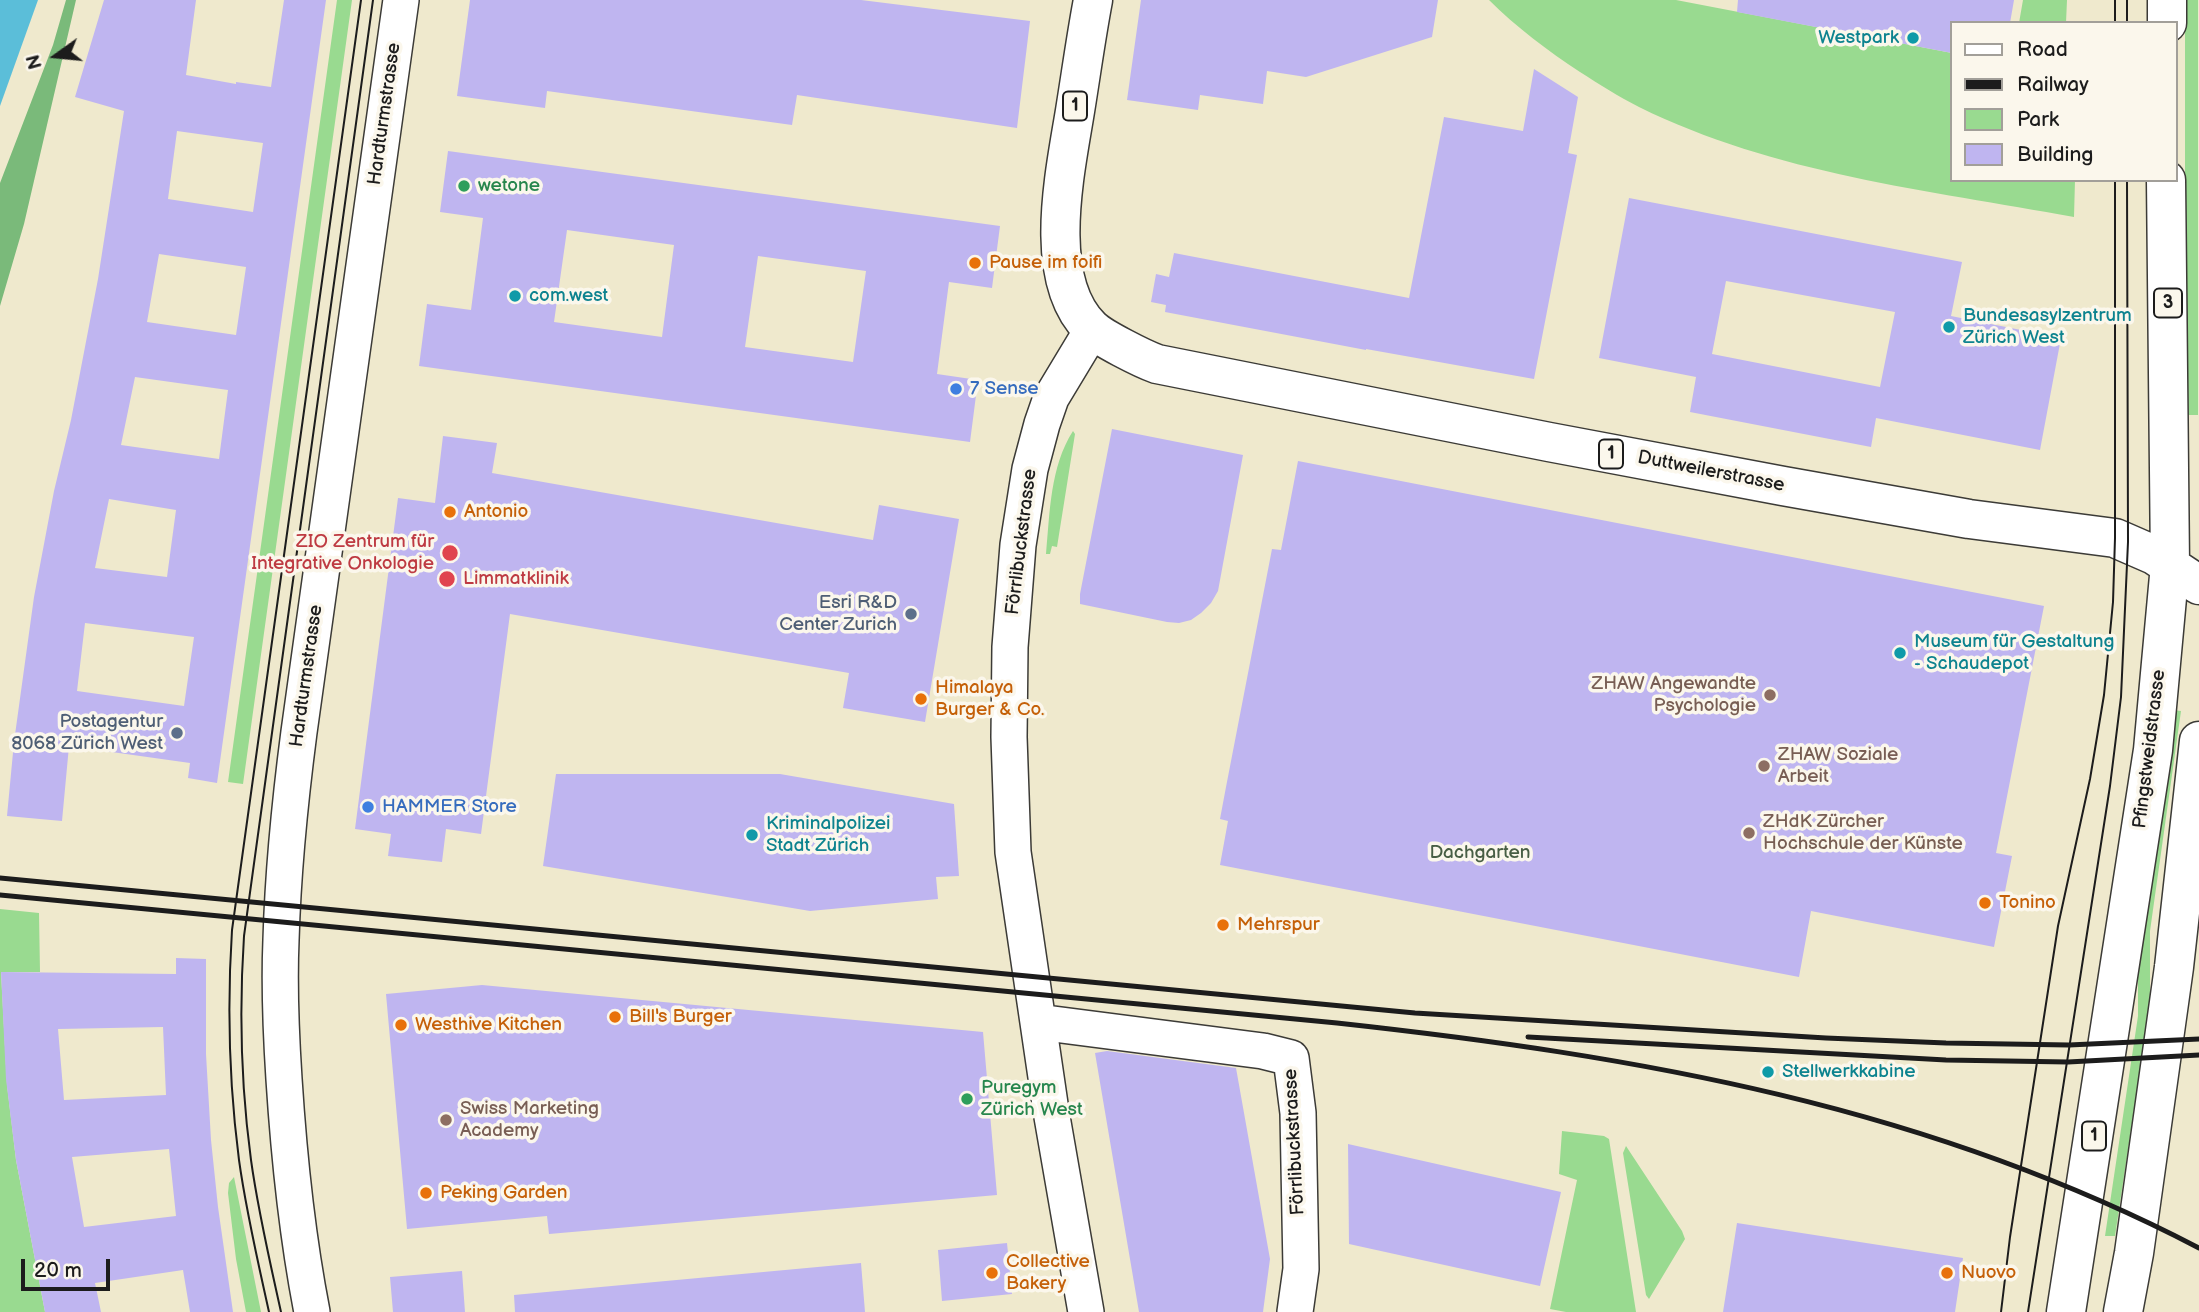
<!DOCTYPE html>
<meta charset="utf-8">
<style>
body{margin:0}
#map{position:relative;width:2199px;height:1312px;overflow:hidden;background:#efe9cd;font-family:"Balsamiq Sans",sans-serif}
canvas{display:block}
.legend{position:absolute;left:1950px;top:21px;width:228px;height:161px;box-sizing:border-box;background:#fbf7ec;border:2px solid #a29f99;margin:0;padding:9px 12px;list-style:none;font-size:21px;color:#1c1c1c}
.legend li{display:flex;align-items:center;gap:14px;height:35px}
.legend b{width:35px;border:2px solid #a29f99}
.north{position:absolute;left:21px;top:21px;width:70px;height:70px;-webkit-text-stroke:5px #fbf7ec;paint-order:stroke;rotate:255deg;font-size:19px;font-weight:700;line-height:28px;text-align:center;color:#1c1c1c}
.north::after{content:'';display:block;margin:auto;width:24px;height:32px;background:#1c1c1c;clip-path:polygon(50% 0,100% 100%,50% 72%,0 100%)}
.scale{position:absolute;left:21px;top:1259px;width:89px;height:32px;box-sizing:border-box;border:4px solid #1c1c1c;border-top:0;padding-left:9px;font-size:21px;line-height:24px;white-space:nowrap;color:#1c1c1c;-webkit-text-stroke:5px #fbf7ec;paint-order:stroke}
</style>
<div id="map">
<canvas width="2199" height="1312"></canvas>
<ul class="legend">
<li><b style="height:9px;background:#fff"></b>Road</li>
<li><b style="height:9px;background:#1c1c1c"></b>Railway</li>
<li><b style="height:19px;background:#99da90"></b>Park</li>
<li><b style="height:19px;background:#bfb5f0"></b>Building</li>
</ul>
<div class="north">N</div>
<div class="scale">20 m</div>
</div>
<script>
const g = document.querySelector('canvas').getContext('2d');
g.lineJoin = 'round';
function paint(path, color) {
  g.fillStyle = color;
  g.fill(path, 'evenodd');
}
function strokePath(path, color, width, dash) {
  g.strokeStyle = color;
  g.lineWidth = width;
  g.lineCap = dash ? 'butt' : 'round';
  g.setLineDash(dash || []);
  g.stroke(path);
}
function drawText(font, color, halo, rows, align = 'center') {
  g.font = font + ' "Balsamiq Sans",sans-serif';
  g.lineWidth = 7;
  g.setLineDash([]);
  g.textBaseline = 'middle';
  g.strokeStyle = halo;
  g.fillStyle = color;
  for (const [text, x, y, turn = 0] of rows) {
    g.save();
    g.translate(x, y);
    g.rotate((+turn || 0) * Math.PI / 180);
    g.textAlign = isNaN(turn) ? turn : align;
    if (halo) g.strokeText(text, 0, 0);
    g.fillText(text, 0, 0);
    g.restore();
  }
}
paint(new Path2D(`
 M 337,0 L 352,0 L 243,784 L 228,782 Z
 M 1489,0 L 1676,0 L 1952,53 L 1952,180 L 2075,180 L 2074,217 C 1927,190 1775,174 1639,107 C 1619,97 1599,84 1580,72 C 1548,51 1516,27 1489,0 Z
 M 2023,0 L 2067,0 L 2066,23 L 2019,23 Z
 M 2185,0 L 2198,0 L 2198,415 L 2185,415 Z
 M 1073,431 L 1075,434 L 1057,547 L 1052,546 L 1050,554 L 1046,554 C 1050,512 1050,467 1073,431 Z
 M 2173,710 L 2181,711 L 2150,931 L 2150,1003 L 2115,1236 L 2105,1236 L 2138,1016 L 2138,941 Z
 M 0,909 L 39,913 L 40,972 L 1,972 L 7,1085 L 16,1160 L 45,1312 L 0,1312 Z
 M 1562,1131 L 1604,1136 L 1609,1139 L 1636,1312 L 1566,1312 L 1550,1309 L 1577,1180 L 1559,1174 Z
 M 1626,1146 L 1682,1231 L 1685,1239 L 1649,1299 L 1646,1295 L 1623,1153 Z
 M 234,1177 L 261,1312 L 246,1312 L 236,1259 L 228,1193 L 229,1183 Z`), '#99da90');
paint(new Path2D(`
 M 66,0 L 76,0 L 24,224 L 0,306 L 0,183 L 53,45 Z`), '#7aba7a');
paint(new Path2D(`
 M 0,0 L 38,0 L 0,106 Z`), '#5bbed9');
paint(new Path2D(`
 M 104,0 L 196,0 L 186,75 L 236,84 L 236,82 L 271,87 L 284,0 L 326,0 L 217,783 L 188,778 L 190,763 L 69,746 L 62,821 L 7,816 L 14,742 L 34,597 L 54,491 L 71,420 L 98,279 L 124,111 L 75,97 ZM 177,131 L 263,143 L 253,212 L 168,199 ZM 159,254 L 246,267 L 236,335 L 147,322 ZM 135,377 L 228,390 L 219,459 L 121,445 ZM 109,499 L 176,510 L 167,577 L 95,568 ZM 85,623 L 194,637 L 184,706 L 77,691 Z
 M 470,0 L 861,0 L 1030,21 L 1017,128 L 797,95 L 792,125 L 547,91 L 545,108 L 457,96 Z
 M 1141,0 L 1438,0 L 1432,37 L 1306,77 L 1267,71 L 1263,104 L 1200,95 L 1198,110 L 1127,100 Z
 M 1738,0 L 2014,0 L 2010,23 L 1952,23 L 1952,53 L 1737,12 Z
 M 1534,69 L 1578,97 L 1568,153 L 1577,155 L 1534,379 L 1366,349 L 1366,350 L 1165,312 L 1166,305 L 1151,302 L 1156,274 L 1169,277 L 1174,253 L 1409,298 L 1444,117 L 1523,131 Z
 M 448,151 L 1000,226 L 992,288 L 949,282 L 937,374 L 978,380 L 970,442 L 419,366 L 427,304 L 471,310 L 483,218 L 440,212 ZM 567,230 L 674,245 L 662,337 L 554,322 ZM 758,256 L 866,271 L 853,362 L 745,347 Z
 M 1629,198 L 1962,262 L 1951,316 L 2061,338 L 2040,450 L 1876,418 L 1871,447 L 1690,412 L 1696,377 L 1599,358 ZM 1726,281 L 1895,312 L 1880,387 L 1712,354 Z
 M 1112,429 L 1243,455 L 1218,591 L 1211,603 L 1201,613 L 1191,620 L 1179,623 L 1167,622 L 1080,604 L 1080,594 Z
 M 443,436 L 497,443 L 492,473 L 873,540 L 879,505 L 959,519 L 925,722 L 843,708 L 849,673 L 510,614 L 481,834 L 446,829 L 442,862 L 388,856 L 391,834 L 355,829 L 398,498 L 435,503 Z
 M 1298,461 L 2044,606 L 1996,853 L 2012,856 L 1994,947 L 1811,911 L 1799,977 L 1220,865 L 1228,821 L 1220,819 L 1226,787 L 1272,549 L 1281,550 Z
 M 556,774 L 780,774 L 954,804 L 959,876 L 936,877 L 938,899 L 810,911 L 543,866 Z
 M 176,958 L 206,959 L 206,1054 L 211,1140 L 218,1207 L 233,1312 L 190,1312 L 183,1270 L 95,1283 L 101,1312 L 45,1312 L 16,1160 L 6,1079 L 1,972 L 176,974 ZM 163,1027 L 166,1095 L 64,1100 L 58,1029 ZM 169,1149 L 176,1216 L 84,1227 L 72,1157 Z
 M 482,985 L 983,1032 L 997,1195 L 549,1234 L 547,1216 L 407,1229 L 386,994 Z
 M 1107,1051 L 1236,1068 L 1270,1259 L 1263,1312 L 1139,1312 L 1095,1053 Z
 M 1348,1144 L 1561,1192 L 1540,1286 L 1349,1244 Z
 M 1737,1223 L 1963,1258 L 1955,1312 L 1723,1312 Z
 M 1007,1243 L 1012,1294 L 942,1301 L 938,1250 Z
 M 861,1263 L 865,1312 L 515,1312 L 514,1295 Z
 M 462,1271 L 465,1312 L 393,1312 L 390,1277 Z`), '#bfb5f0');
const minor = new Path2D(`
 M 1038,1022 L 1263,1051 L 1291,1058 L 1298,1113 L 1301,1269 L 1295,1312
 M 312,1312 C 297,1235 289,1157 284,1079 C 281,1033 279,986 281,940 C 283,870 290,801 299,732 L 401,0
 M 1086,1312 L 1051,1111 L 1013,852 L 1009,737 L 1010,647 L 1018,545 L 1030,469 L 1042,424 L 1051,398 L 1092,330`);
const major = new Path2D(`
 M 1093,0 C 1086,37 1081,74 1075,111 C 1065,173 1041,279 1091,328 C 1101,338 1143,359 1157,364 L 1549,442 L 1783,486 L 1969,519 L 2115,538 L 2154,555 L 2199,585
 M 2167,23 L 2167,0
 M 2066,1312 L 2153,750 L 2170,565 L 2166,180
 M 2123,1312 L 2134,1253 L 2174,967 L 2199,741`);
strokePath(minor, '#3c3b37', 38);
strokePath(major, '#3c3b37', 41);
strokePath(minor, '#fff', 35);
strokePath(major, '#fff', 38);
strokePath(new Path2D(`
 M 2115,23 L 2115,0
 M 2127,23 L 2127,0
 M 269,1312 C 258,1262 246,1211 239,1160 C 229,1083 227,1007 232,930 L 361,0
 M 281,1312 C 270,1262 258,1211 251,1160 C 241,1086 239,1011 244,936 L 373,0
 M 2001,1312 L 2010,1237 L 2058,926 L 2090,779 L 2104,695 L 2113,602 L 2115,538 L 2115,180
 M 2028,1312 L 2110,786 L 2121,697 L 2128,542 L 2127,180`), '#1c1c1c', 2);
strokePath(new Path2D(`
 M 0,878 L 1415,1013 L 1826,1038 L 1946,1043 L 2069,1045 L 2199,1039
 M 0,895 L 1337,1023 C 1639,1056 1927,1106 2199,1248
 M 1528,1037 L 1946,1060 L 2068,1062 L 2199,1055`), '#1c1c1c', 5);
for (const [x, y, r, color] of [
 [1913,38,7,"#0f9aa8"],
 [464,186,7,"#2e9e5b"],
 [975,263,7,"#e8710a"],
 [515,296,7,"#0f9aa8"],
 [1949,327,7,"#0f9aa8"],
 [956,389,7,"#3f7fe0"],
 [450,512,7,"#e8710a"],
 [450,553,9,"#e0444e"],
 [447,579,9,"#e0444e"],
 [911,614,7,"#5c6f8a"],
 [1900,653,7,"#0f9aa8"],
 [1770,695,7,"#8d6e63"],
 [921,699,7,"#e8710a"],
 [177,733,7,"#5c6f8a"],
 [1764,766,7,"#8d6e63"],
 [368,807,7,"#3f7fe0"],
 [1749,833,7,"#8d6e63"],
 [752,835,7,"#0f9aa8"],
 [1985,903,7,"#e8710a"],
 [1223,925,7,"#e8710a"],
 [615,1017,7,"#e8710a"],
 [401,1025,7,"#e8710a"],
 [1768,1072,7,"#0f9aa8"],
 [967,1099,7,"#2e9e5b"],
 [446,1120,7,"#8d6e63"],
 [426,1193,7,"#e8710a"],
 [992,1273,7,"#e8710a"],
 [1947,1273,7,"#e8710a"]
]) {
  const dot = new Path2D();
  dot.arc(x, y, r, 0, 2 * Math.PI);
  g.fillStyle = color;
  g.fill(dot);
  strokePath(dot, '#fbf7ec', 2.5);
}
for (const [x, y, w] of [
 [1075,106,24],
 [2168,303,28],
 [1611,454,24],
 [2094,1136,24]
]) {
  const box = new Path2D();
  box.roundRect(x - w / 2, y - 14.5, w, 29, 5);
  g.fillStyle = '#fbf7ec';
  g.fill(box);
  strokePath(box, '#1c1c1c', 2);
}
drawText('bold 18px', '#1c1c1c', null, [
 ["1",1075,106],
 ["3",2168,303],
 ["1",1611,454],
 ["1",2094,1136]
]);
drawText('19px', '#0d838f', '#fbf7ec', [
 ["Westpark",1899,38,"right"],
 ["com.west",529,296],
 ["Bundesasylzentrum",1963,316],
 ["Zürich West",1963,338],
 ["Museum für Gestaltung",1914,642],
 ["- Schaudepot",1914,664],
 ["Kriminalpolizei",766,824],
 ["Stadt Zürich",766,846],
 ["Stellwerkkabine",1782,1072]
], 'left');
drawText('19px', '#1c1c1c', '#fbf7ec', [
 ["Hardturmstrasse",385,114,-82],
 ["Duttweilerstrasse",1711,472,11],
 ["Förrlibuckstrasse",1022,542,-83],
 ["Hardturmstrasse",307,676,-82],
 ["Pfingstweidstrasse",2150,749,-83],
 ["Förrlibuckstrasse",1295,1142,-93]
]);
drawText('19px', '#27864d', '#fbf7ec', [
 ["wetone",478,186],
 ["Puregym",981,1088],
 ["Zürich West",981,1110]
], 'left');
drawText('19px', '#c56008', '#fbf7ec', [
 ["Pause im foifi",989,263],
 ["Antonio",464,512],
 ["Himalaya",935,688],
 ["Burger & Co.",935,710],
 ["Tonino",1999,903],
 ["Mehrspur",1237,925],
 ["Bill's Burger",629,1017],
 ["Westhive Kitchen",415,1025],
 ["Peking Garden",440,1193],
 ["Collective",1006,1262],
 ["Bakery",1006,1284],
 ["Nuovo",1961,1273]
], 'left');
drawText('19px', '#366cbe', '#fbf7ec', [
 ["7 Sense",970,389],
 ["HAMMER Store",382,807]
], 'left');
drawText('19px', '#be3a42', '#fbf7ec', [
 ["ZIO Zentrum für",434,542],
 ["Integrative Onkologie",434,564],
 ["Limmatklinik",463,579,"left"]
], 'right');
drawText('19px', '#4e5e75', '#fbf7ec', [
 ["Esri R&D",897,603],
 ["Center Zurich",897,625],
 ["Postagentur",163,722],
 ["8068 Zürich West",163,744]
], 'right');
drawText('19px', '#785e54', '#fbf7ec', [
 ["ZHAW Angewandte",1756,684,"right"],
 ["Psychologie",1756,706,"right"],
 ["ZHAW Soziale",1778,755],
 ["Arbeit",1778,777],
 ["ZHdK Zürcher",1763,822],
 ["Hochschule der Künste",1763,844],
 ["Swiss Marketing",460,1109],
 ["Academy",460,1131]
], 'left');
drawText('19px', '#485e45', '#fbf7ec', [
 ["Dachgarten",1480,853]
]);
</script>
